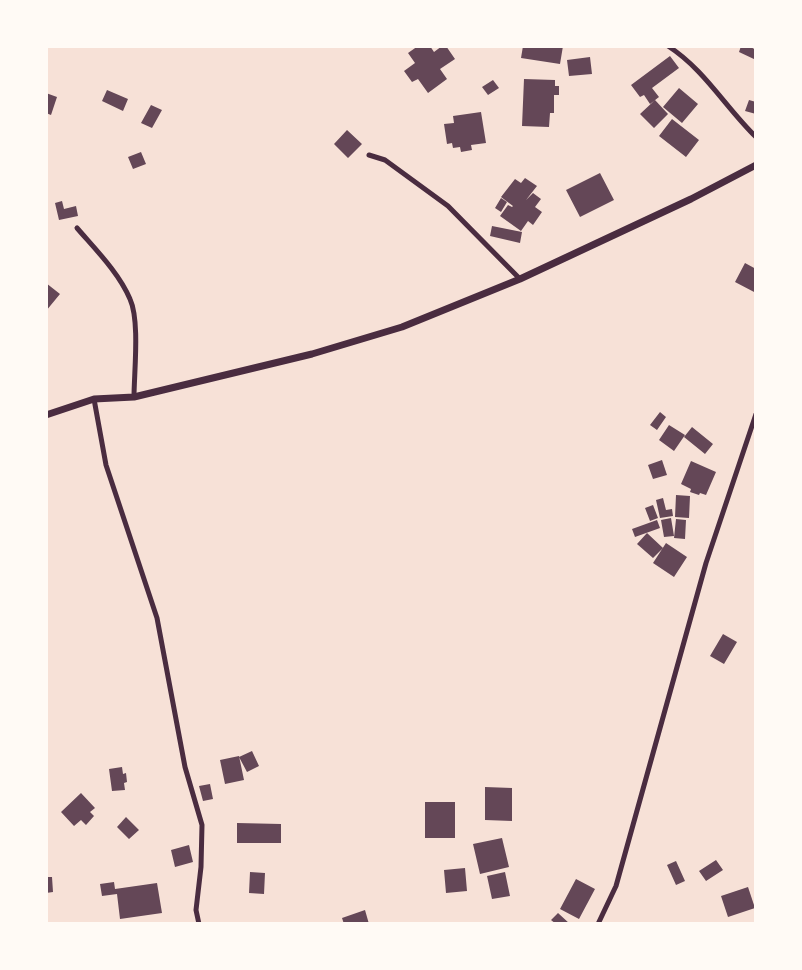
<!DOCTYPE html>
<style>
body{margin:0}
#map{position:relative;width:802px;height:970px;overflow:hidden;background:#f7e1d7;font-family:Barlow,sans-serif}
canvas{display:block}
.frame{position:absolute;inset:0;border:48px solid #fffaf5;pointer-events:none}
</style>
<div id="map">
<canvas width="802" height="970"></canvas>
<div class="frame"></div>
</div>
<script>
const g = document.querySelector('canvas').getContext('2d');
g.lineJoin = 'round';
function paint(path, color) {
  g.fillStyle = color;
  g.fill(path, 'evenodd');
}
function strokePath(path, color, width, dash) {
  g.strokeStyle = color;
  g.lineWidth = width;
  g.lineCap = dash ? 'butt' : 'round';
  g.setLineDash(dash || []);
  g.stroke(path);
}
paint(new Path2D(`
 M 418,46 L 430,46 L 434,52 L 442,46 L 446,46 L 455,59 L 440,69 L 447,79 L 428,93 L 418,79 L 412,82 L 404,71 L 415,63 L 408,53 Z
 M 523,46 L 563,46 L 560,64 L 521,58 Z
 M 741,46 L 749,46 L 756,50 L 756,60 L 739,52 Z
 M 670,56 L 679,68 L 652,88 L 659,97 L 650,104 L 644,95 L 640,97 L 631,85 Z
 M 590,57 L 592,74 L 569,76 L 567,60 Z
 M 524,79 L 555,80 L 555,86 L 559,86 L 559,95 L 554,95 L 554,113 L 550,113 L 549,127 L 522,126 Z
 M 493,80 L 499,88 L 488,95 L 482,87 Z
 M 679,88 L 698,104 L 682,123 L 663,107 Z
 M 107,90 L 128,99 L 123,111 L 102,101 Z
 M 46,93 L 57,97 L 51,115 L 46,113 Z
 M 655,100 L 668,114 L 654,128 L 640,114 Z
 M 749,100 L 756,102 L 756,114 L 745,111 Z
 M 151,105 L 162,110 L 152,128 L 141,123 Z
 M 481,112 L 486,143 L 471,145 L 472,150 L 461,152 L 460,147 L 453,148 L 452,143 L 447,144 L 444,124 L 454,123 L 453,116 Z
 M 672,119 L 699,140 L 686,157 L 659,136 Z
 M 347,130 L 362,144 L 348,158 L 334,144 Z
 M 141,152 L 146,164 L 133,169 L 128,157 Z
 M 600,173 L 614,200 L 580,217 L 566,190 Z
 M 525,178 L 537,186 L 526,200 L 533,193 L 541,199 L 535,207 L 542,212 L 533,225 L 528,221 L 521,231 L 500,216 L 508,205 L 512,207 L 513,206 L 501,197 L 515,179 L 521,183 Z
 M 501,198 L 507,202 L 501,212 L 495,208 Z
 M 62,201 L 64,209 L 76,206 L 78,216 L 59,220 L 55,203 Z
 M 492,226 L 522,232 L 520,243 L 490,236 Z
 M 745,263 L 756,269 L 756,293 L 735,282 Z
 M 46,283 L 60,294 L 46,311 Z
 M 660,412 L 666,417 L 657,430 L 650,425 Z
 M 669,425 L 685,435 L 674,451 L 659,440 Z
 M 692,427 L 713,444 L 705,454 L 684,437 Z
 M 662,460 L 667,475 L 653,479 L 648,465 Z
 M 691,461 L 716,472 L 706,495 L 700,493 L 699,495 L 690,492 L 691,489 L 681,484 Z
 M 676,495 L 690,496 L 689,518 L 675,517 Z
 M 663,498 L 666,510 L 672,509 L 673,516 L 660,518 L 656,500 Z
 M 653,505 L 658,518 L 650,521 L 645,508 Z
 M 671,518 L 674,536 L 664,537 L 661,520 Z
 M 676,519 L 686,520 L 685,539 L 674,538 Z
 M 657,520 L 660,528 L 635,537 L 632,529 Z
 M 647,533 L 663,548 L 653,558 L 637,544 Z
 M 666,543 L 687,557 L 674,577 L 653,563 Z
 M 723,634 L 737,642 L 724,664 L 710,656 Z
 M 252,751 L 259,766 L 247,772 L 239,757 Z
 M 239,756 L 244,780 L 225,784 L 220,760 Z
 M 122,767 L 123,774 L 126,773 L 127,782 L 124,783 L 125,790 L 112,791 L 109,769 Z
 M 210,784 L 213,799 L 203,801 L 199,786 Z
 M 485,787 L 512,788 L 512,821 L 485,820 Z
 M 81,793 L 95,808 L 90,812 L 94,816 L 86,825 L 81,820 L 74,826 L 61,812 Z
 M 425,802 L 455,802 L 455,838 L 425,838 Z
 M 126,817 L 139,830 L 129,839 L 117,827 Z
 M 237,823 L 281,824 L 281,843 L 237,843 Z
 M 502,838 L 509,867 L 480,874 L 473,844 Z
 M 189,845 L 193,862 L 175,867 L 171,850 Z
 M 716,860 L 723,870 L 706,881 L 699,871 Z
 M 676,861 L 685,881 L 676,885 L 667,865 Z
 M 465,868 L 467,891 L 446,893 L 444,870 Z
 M 250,872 L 265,873 L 264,894 L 249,893 Z
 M 505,872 L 510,896 L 492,899 L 487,876 Z
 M 46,877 L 52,877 L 53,892 L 46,893 Z
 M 576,879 L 595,889 L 579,919 L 560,909 Z
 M 114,882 L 115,889 L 157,883 L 162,913 L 120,919 L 117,894 L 102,896 L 100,884 Z
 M 748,887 L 755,908 L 728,917 L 721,896 Z
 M 365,910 L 369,924 L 344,924 L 342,918 Z
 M 558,913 L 570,924 L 556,924 L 551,920 Z`), '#644757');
strokePath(new Path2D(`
 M 668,46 C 704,69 726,108 756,137
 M 369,155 L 385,160 L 448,206 L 520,279
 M 77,228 C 96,250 119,273 130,299 C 140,321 134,373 134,397
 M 94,399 L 106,465 L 157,618 L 185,767 L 202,825 L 201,867 L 196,910 L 199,924
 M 598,924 L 616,886 L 706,563 L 756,414`), '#4a2c40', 5);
strokePath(new Path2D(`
 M 46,415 L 94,399 L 134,397 L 312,354 L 402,327 L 520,279 L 691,199 L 756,165`), '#4a2c40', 7);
</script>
